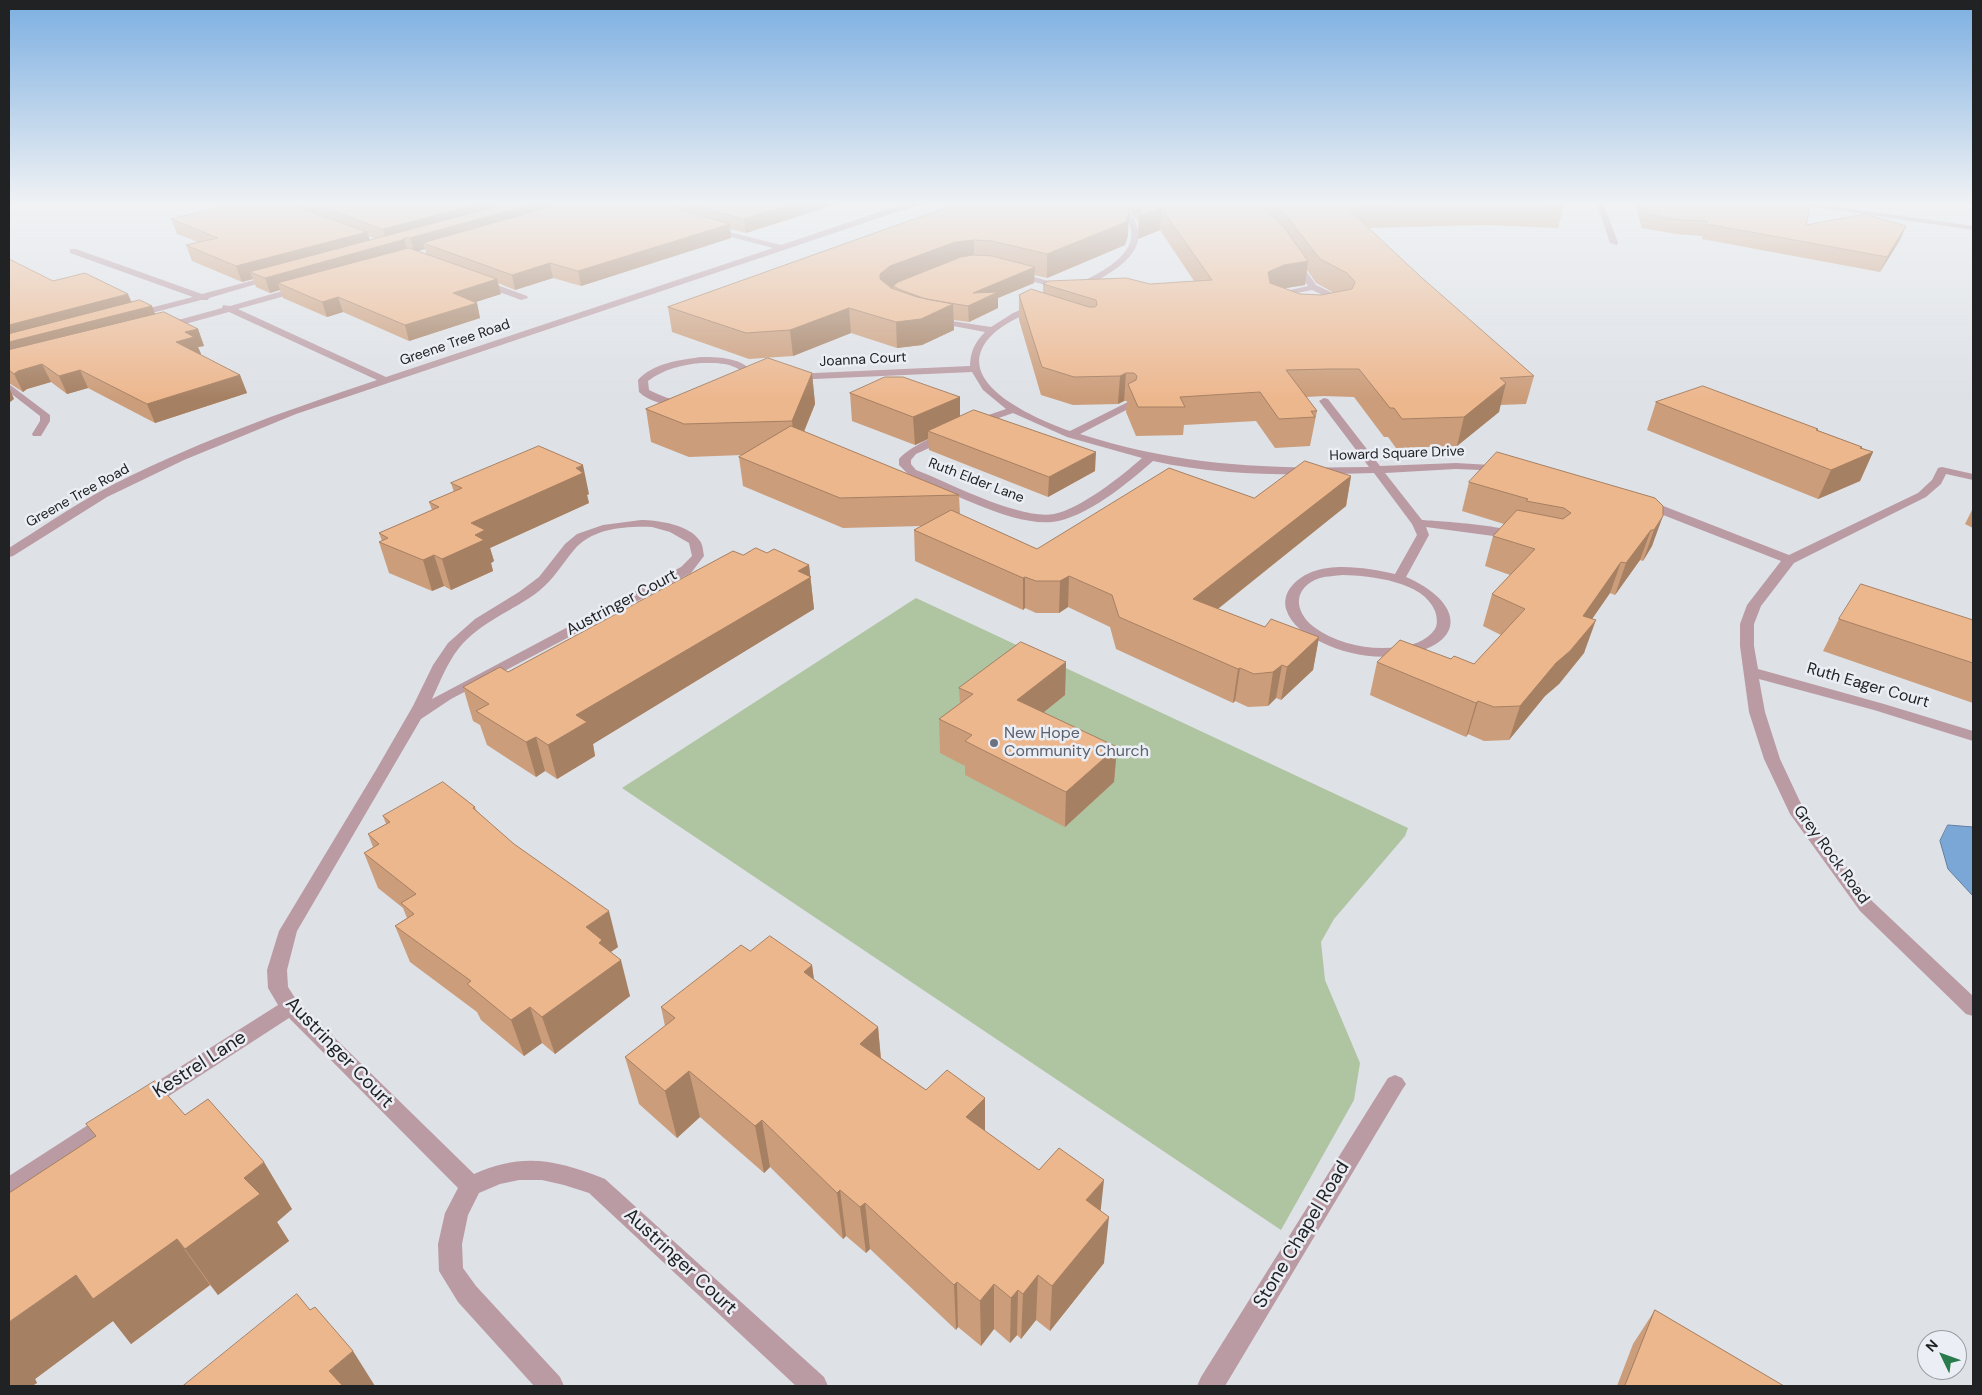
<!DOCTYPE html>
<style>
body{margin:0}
#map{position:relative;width:1982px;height:1395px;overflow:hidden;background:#dee1e6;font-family:"DM Sans",sans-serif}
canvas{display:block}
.frame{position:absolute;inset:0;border:10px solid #212224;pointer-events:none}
.north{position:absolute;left:1917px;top:1330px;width:50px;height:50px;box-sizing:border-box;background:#ebeef4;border:1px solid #9a9ca1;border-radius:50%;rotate:312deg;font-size:14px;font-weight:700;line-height:20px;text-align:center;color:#212224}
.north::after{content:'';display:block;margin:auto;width:18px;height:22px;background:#297b4d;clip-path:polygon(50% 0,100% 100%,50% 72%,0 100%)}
</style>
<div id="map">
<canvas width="1982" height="1395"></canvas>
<div class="frame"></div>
<div class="north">N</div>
</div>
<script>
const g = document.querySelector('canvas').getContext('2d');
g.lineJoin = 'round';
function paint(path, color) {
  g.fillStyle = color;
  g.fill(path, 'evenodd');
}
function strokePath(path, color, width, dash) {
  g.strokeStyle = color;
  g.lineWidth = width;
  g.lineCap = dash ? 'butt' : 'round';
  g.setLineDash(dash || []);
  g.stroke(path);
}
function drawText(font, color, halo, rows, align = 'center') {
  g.font = font + ' "DM Sans",sans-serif';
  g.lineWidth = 5;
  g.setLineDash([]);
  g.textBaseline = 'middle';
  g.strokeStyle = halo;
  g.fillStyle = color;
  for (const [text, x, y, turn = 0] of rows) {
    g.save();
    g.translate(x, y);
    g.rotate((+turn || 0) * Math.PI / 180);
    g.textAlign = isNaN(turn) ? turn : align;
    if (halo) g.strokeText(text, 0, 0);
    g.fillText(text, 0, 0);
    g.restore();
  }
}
paint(new Path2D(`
 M 916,598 L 1408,828 L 1405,836 L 1334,919 L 1321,942 L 1325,980 L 1360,1063 L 1354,1100 L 1281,1230 L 622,788 ZM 940,752 L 1114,782 L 972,769 Z`), '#afc4a1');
const water = new Path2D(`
 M 1948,825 L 1973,827 L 1973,896 L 1948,869 L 1940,841 Z`);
paint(water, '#7ba7d6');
strokePath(water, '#607fa1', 1);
paint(new Path2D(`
 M 917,202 L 930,202 L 891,214 L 296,414 L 184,460 L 107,497 L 13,556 L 9,557 L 9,548 C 39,529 68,509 99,492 C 187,445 282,412 377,380 L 229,312 L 163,330 L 158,327 L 160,325 L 222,308 L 223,305 L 230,306 L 300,286 L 303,287 L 303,291 L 238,309 L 386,377 L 773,248 L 709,231 L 709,227 L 781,245 L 885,210 Z
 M 1117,202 L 1124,202 C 1129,211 1136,220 1138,230 C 1144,259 1099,280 1078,290 L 1072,290 L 1072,286 C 1092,277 1136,258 1131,230 C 1129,220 1121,211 1117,202 Z
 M 1596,202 L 1603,202 L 1618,243 L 1617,245 L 1610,243 Z
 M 1781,202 L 1802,202 L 1973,226 L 1973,230 Z
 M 70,249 L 76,249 L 202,294 L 273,275 L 277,278 L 209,298 L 208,300 L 201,300 L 133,318 L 129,315 L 130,313 L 193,297 L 70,253 Z
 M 1291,258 L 1297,258 L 1316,285 L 1343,298 L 1348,305 L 1347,307 L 1341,307 L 1337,302 L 1312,290 L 1272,298 L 1272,294 L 1308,286 L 1290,260 Z
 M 1011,272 L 1017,272 L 1069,287 L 1062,289 L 1011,276 Z
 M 481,279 L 527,296 L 528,298 L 521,300 L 478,284 L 477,282 Z
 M 1036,303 L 1040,306 L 1039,308 C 1022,316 1003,323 990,337 C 948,383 1039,420 1070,431 L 1128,402 L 1132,403 L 1133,405 L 1132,407 L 1080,434 C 1180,466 1265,469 1369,467 L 1319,401 L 1324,398 L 1328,399 L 1380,466 L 1456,463 L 1508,466 L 1510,468 L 1504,471 L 1456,469 L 1385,473 L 1422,520 C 1438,521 1514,526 1522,535 L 1516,539 L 1426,527 L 1429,535 L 1406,577 C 1462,601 1470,644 1403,655 C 1376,660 1345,654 1321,642 C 1306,635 1291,625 1286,609 C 1284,601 1286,593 1291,587 C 1314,558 1363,567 1395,574 L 1417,535 L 1412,524 L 1374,473 C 1300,475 1225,477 1153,461 C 1128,483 1086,518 1052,522 C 1012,526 946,490 908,474 L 899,465 L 899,459 C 907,449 939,431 951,434 L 952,436 L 951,438 L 916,454 L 911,460 L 911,464 L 916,470 C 950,483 1019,520 1054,514 C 1080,509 1122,476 1142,458 L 1067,437 L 1013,413 L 976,426 L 968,426 L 967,424 L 968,422 L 1006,409 L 983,390 L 972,372 L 792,380 L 787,377 L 792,374 L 970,366 C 970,352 975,342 985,332 L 932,322 L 932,318 L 991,327 L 1013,313 ZM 1343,575 C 1371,576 1423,581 1435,611 C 1437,617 1438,624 1435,629 C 1427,641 1411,646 1398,647 C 1370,651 1337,644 1314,627 C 1293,611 1293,587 1320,578 C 1327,576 1335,576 1343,575 Z
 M 701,357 C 724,357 746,358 758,379 C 755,383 752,388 748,391 C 723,407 661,414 639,392 L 638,380 C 653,363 680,360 701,357 ZM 701,363 C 718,363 738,362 748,379 C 732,399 695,404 671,399 C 664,397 656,393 649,390 L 648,381 C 664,369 681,365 701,363 Z
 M 9,384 L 50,415 L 50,421 L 41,436 L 33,436 L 32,434 L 40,421 L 40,416 L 9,392 Z
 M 1942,467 L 1973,474 L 1973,480 L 1946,474 L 1941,484 L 1926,497 L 1794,563 L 1761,606 L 1754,624 L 1754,646 L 1758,669 L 1884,704 L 1973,731 L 1973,741 L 1874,710 L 1759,679 L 1765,712 L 1780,759 L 1803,808 L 1872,901 L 1973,996 L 1973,1016 L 1966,1014 L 1860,911 L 1790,814 L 1764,759 L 1749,712 L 1740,646 L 1740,624 L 1747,605 L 1781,561 L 1640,506 L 1638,503 L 1644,499 L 1648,500 L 1789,555 L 1918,493 L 1932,480 L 1938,468 Z
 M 641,520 C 658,520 690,525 700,541 C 703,545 703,551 704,556 L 691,573 L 451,699 L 421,719 L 297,931 L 287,970 L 288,987 L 297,1001 L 474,1174 C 523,1152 557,1160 605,1179 L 824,1377 L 828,1386 L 796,1386 L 589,1193 L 564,1185 L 542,1180 L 519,1180 L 500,1184 L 479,1193 L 468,1215 L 462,1244 L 463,1268 L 476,1286 L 560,1377 L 564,1386 L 534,1386 L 458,1302 L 439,1271 L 438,1244 L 445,1213 L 458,1188 L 289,1018 L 155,1105 L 147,1108 L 139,1105 L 136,1099 L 139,1093 L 278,1005 L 268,988 L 267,970 L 279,931 L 376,770 L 413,706 L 433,665 L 448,643 L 475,619 L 519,592 L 539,577 L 565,544 L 577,534 L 603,525 ZM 652,527 L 670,532 L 689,543 L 692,556 L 681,567 L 432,699 C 440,682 447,663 459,648 C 480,622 513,611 539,591 C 554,579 562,564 574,550 C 592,528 626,526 652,527 Z
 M 1395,1075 L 1402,1078 L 1406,1084 L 1402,1090 L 1225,1386 L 1197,1386 L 1201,1377 L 1388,1078 Z
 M 110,1114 L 118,1116 L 121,1123 L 118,1130 L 17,1195 L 9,1198 L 9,1176 L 102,1116 Z`), '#ba9ba3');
paint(new Path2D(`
 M 288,202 L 497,202 L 498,206 L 514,202 L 843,202 L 746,233 L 730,229 L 731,238 L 581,286 L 553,278 L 515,290 L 498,283 L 501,294 L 475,302 L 477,303 L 480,318 L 409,341 L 343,312 L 327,317 L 283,298 L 280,290 L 270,293 L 256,287 L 253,279 L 242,282 L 192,261 L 186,245 L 198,242 L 177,234 L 171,219 L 288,204 ZM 369,236 L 376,239 L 370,240 ZM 425,249 L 426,254 L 418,251 L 422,250 Z
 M 962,202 L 1124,202 L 1124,203 L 1127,203 L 1126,202 L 1561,202 L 1564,206 L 1558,228 L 1485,225 L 1368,228 L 1421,277 L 1534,376 L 1526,404 L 1500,405 L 1499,412 L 1457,446 L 1396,448 L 1388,437 L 1384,437 L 1354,397 L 1324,396 L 1306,397 L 1317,411 L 1310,446 L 1275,448 L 1256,421 L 1184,425 L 1183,435 L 1136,436 L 1126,412 L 1127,401 L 1124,401 L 1118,404 L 1073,405 L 1041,395 L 1019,320 L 1019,295 L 1043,293 L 1043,284 L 1150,284 L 1194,281 L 1160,230 L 1138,239 L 1138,219 L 1135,219 L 1128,206 L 1128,235 L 1125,245 L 1047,278 L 1034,275 L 1034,283 L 998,298 L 998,308 L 969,322 L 954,320 L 954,330 L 922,345 L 897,348 L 851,333 L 793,356 L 749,359 L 672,332 L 668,307 ZM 1307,270 L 1316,283 L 1334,293 L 1321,295 L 1300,294 L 1285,288 L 1305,285 Z
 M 1634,202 L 1797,202 L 1806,225 L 1906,226 L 1900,240 L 1880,272 L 1702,239 L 1702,236 L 1676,234 L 1642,228 Z
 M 9,259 L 53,281 L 131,302 L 152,306 L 155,314 L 198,329 L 204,346 L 198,347 L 201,354 L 200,355 L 240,375 L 247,393 L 155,423 L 88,388 L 67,394 L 51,382 L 27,389 L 23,392 L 9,383 Z
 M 812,373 L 815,404 L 804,432 L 959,495 L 960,514 L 1037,549 L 1351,476 L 1346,506 L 1218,609 L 1265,627 L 1319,637 L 1313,670 L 1281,700 L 1276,698 L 1268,706 L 1248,707 L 1235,701 L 1233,703 L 1116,649 L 1110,627 L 1068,607 L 1059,613 L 1036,613 L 1025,608 L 1023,610 L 915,561 L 914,530 L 922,526 L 843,528 L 743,486 L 739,457 L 742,455 L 689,457 L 651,442 L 646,409 Z
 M 850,393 L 960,397 L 960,417 L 1095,471 L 1048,497 L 929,450 L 928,439 L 915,445 L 852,421 Z
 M 1656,402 L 1818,429 L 1817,430 L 1862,447 L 1862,448 L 1873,452 L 1860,481 L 1818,499 L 1647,430 Z
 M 1469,482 L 1663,506 L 1652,546 L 1643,561 L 1640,560 L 1615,595 L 1610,593 L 1592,619 L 1584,653 L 1559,684 L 1545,696 L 1509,740 L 1484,741 L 1468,734 L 1466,737 L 1370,695 L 1377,662 L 1451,659 L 1474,664 L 1501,635 L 1483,626 L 1492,594 L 1510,575 L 1485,566 L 1493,536 L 1504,524 L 1462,511 Z
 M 451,483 L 589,494 L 587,495 L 589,503 L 490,548 L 494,561 L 491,563 L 493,571 L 451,590 L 444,586 L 432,591 L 389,573 L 379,542 L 382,541 L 379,533 L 432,510 L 429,502 L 454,492 Z
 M 1973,508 L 1973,528 L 1965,524 Z
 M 767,553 L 809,565 L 814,609 L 593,744 L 595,756 L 557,779 L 545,771 L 536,777 L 487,745 L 480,725 L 473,721 L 463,687 L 508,672 L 743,555 Z
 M 1839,619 L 1973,620 L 1973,703 L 1823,651 Z
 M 1066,662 L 1065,695 L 1043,712 L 1117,747 L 1114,782 L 1065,827 L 965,775 L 965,766 L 940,753 L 939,719 L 960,703 L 959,688 Z
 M 475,807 L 476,810 L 618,947 L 611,952 L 630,996 L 555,1054 L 542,1043 L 524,1056 L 481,1020 L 477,1012 L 410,962 L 395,926 L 407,918 L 403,908 L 378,888 L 364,853 L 373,847 L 368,834 L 386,824 L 383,816 Z
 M 750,951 L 812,965 L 814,980 L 878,1027 L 881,1058 L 1039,1170 L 1101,1211 L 1104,1263 L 1050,1331 L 1036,1320 L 1021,1339 L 1017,1335 L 1010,1343 L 994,1329 L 981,1346 L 958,1327 L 956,1330 L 870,1249 L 866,1253 L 846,1236 L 843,1239 L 770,1167 L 764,1173 L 700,1117 L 677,1138 L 639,1104 L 625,1057 L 665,1026 L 661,1007 Z
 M 185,1115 L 292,1209 L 277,1222 L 289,1241 L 218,1295 L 210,1285 L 131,1344 L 113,1321 L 35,1379 L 37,1383 L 32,1386 L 96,1137 L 86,1124 Z
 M 1655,1310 L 1784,1386 L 1617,1386 L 1633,1344 Z`), '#cc9d7a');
paint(new Path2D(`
 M 487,202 L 497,202 L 499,213 L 404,238 L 408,252 L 278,283 L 280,290 L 270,293 L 265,278 L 387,243 L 383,229 Z
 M 540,202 L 591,202 L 423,243 L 425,249 L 414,252 L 410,238 Z
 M 800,202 L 843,202 L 746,233 L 744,219 Z
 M 1161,208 L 1160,230 L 1138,239 L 1140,216 Z
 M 1129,212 L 1128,235 L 1125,245 L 1047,278 L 1047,254 Z
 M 730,224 L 731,238 L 581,286 L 578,271 Z
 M 1906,226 L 1900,240 L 1880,272 L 1887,257 Z
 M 367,232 L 372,247 L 250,272 L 253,279 L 242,282 L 236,266 Z
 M 974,240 L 974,263 L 893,286 L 894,289 L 880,279 L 880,274 L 890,266 L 955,242 Z
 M 1308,261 L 1305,285 L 1281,289 L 1265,296 L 1268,272 L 1284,265 Z
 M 550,263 L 553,278 L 515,290 L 512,275 Z
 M 1035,267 L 1034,283 L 998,298 L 998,308 L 969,322 L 968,306 L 973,293 Z
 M 497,279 L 501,294 L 457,308 L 453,293 Z
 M 128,294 L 135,310 L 152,306 L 158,322 L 9,361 L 9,325 Z
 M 338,297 L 343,312 L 327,317 L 322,302 Z
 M 477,303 L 480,318 L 409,341 L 405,325 Z
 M 953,304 L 954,330 L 922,345 L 897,348 L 896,322 Z
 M 849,308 L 851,333 L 793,356 L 790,330 Z
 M 198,329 L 204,346 L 198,347 L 201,354 L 183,360 L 176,342 L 185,332 Z
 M 42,364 L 51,382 L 27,389 L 23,392 L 14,374 L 18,371 Z
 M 80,370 L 88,388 L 67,394 L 59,376 Z
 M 812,373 L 815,404 L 795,453 L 792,421 Z
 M 1126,373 L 1124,401 L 1118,404 L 1120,376 Z
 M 240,375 L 247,393 L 155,423 L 147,404 Z
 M 1506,383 L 1499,412 L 1457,446 L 1464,417 Z
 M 9,387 L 14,399 L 9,403 Z
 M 960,397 L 960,424 L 928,431 L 928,439 L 915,445 L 913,417 Z
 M 1862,447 L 1857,459 L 1873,452 L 1860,481 L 1818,499 L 1831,470 Z
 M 1096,452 L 1095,471 L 1048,497 L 1049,477 Z
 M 583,465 L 589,494 L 587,495 L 589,503 L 490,548 L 494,561 L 491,563 L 493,571 L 451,590 L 442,559 L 471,523 Z
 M 1351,476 L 1346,506 L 1190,631 L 1193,599 Z
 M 1663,516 L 1652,546 L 1643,561 L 1654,530 Z
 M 1651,530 L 1640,560 L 1615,595 L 1626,563 Z
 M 434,555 L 444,586 L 432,591 L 423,560 Z
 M 1621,562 L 1610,593 L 1574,645 L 1596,620 L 1584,653 L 1559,684 L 1545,696 L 1509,740 L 1520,706 Z
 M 809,565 L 814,609 L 593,744 L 595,756 L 557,779 L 548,745 L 576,715 L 798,571 Z
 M 1069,576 L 1068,607 L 1059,613 L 1060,581 Z
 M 1025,577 L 1025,608 L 1023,610 L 1023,578 Z
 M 1319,637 L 1313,670 L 1281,700 L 1287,667 Z
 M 1066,662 L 1065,695 L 1017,734 L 1017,700 Z
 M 1282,665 L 1276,698 L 1268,706 L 1273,672 Z
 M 1240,668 L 1235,701 L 1233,703 L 1238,669 Z
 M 1478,701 L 1468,734 L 1466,737 L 1476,703 Z
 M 536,737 L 545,771 L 536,777 L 526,742 Z
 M 1117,747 L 1114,782 L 1065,827 L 1066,792 Z
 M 609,911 L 618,947 L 606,955 L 621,960 L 630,996 L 555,1054 L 542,1017 L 586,927 Z
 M 812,965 L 818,1012 L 804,972 Z
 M 530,1007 L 542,1043 L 524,1056 L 511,1020 Z
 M 878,1027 L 882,1073 L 860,1044 Z
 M 689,1071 L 700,1117 L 677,1138 L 665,1091 Z
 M 985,1098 L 985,1144 L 966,1117 Z
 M 762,1120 L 770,1167 L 764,1173 L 755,1126 Z
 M 264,1162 L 292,1209 L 277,1222 L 289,1241 L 218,1295 L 185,1249 L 244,1178 Z
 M 1104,1180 L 1099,1226 L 1086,1200 Z
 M 840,1190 L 846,1236 L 843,1239 L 837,1193 Z
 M 865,1203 L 870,1249 L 866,1253 L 860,1207 Z
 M 1109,1217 L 1104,1263 L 1050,1331 L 1052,1286 Z
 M 177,1239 L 210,1285 L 131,1344 L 113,1321 L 35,1379 L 37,1383 L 32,1386 L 9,1386 L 9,1322 L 76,1275 Z
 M 1038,1275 L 1036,1320 L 1021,1339 L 1023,1294 Z
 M 957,1282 L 958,1327 L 956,1330 L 954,1285 Z
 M 994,1284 L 994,1329 L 981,1346 L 980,1301 Z
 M 1018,1290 L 1017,1335 L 1010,1343 L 1011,1298 Z
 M 353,1351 L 375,1386 L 339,1386 L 329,1371 Z`), '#a68063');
const building = new Path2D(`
 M 243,202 L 283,202 L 367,232 L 236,266 L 186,245 L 218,238 L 171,219 Z
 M 309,202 L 487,202 L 383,229 Z
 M 514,202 L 540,202 L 410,238 L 404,238 L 402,240 L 265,278 L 250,272 Z
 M 568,202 L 654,202 L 730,224 L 578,271 L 550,263 L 512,275 L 423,243 Z
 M 681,202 L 800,202 L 744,219 Z
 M 962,202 L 1066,202 L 1069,204 L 1128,203 L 1129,212 L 1126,222 L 1047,254 L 992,241 L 974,240 L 955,242 L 890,266 L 880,274 L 880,279 L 891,288 L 917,297 L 953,304 L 921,319 L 896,322 L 849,308 L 790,330 L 746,333 L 668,307 Z
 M 1272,202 L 1561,202 L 1564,206 L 1490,203 L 1345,206 L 1421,277 L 1534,376 L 1500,378 L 1506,383 L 1464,417 L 1402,419 L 1394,408 L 1390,408 L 1359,369 L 1329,369 L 1286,370 L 1317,411 L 1311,411 L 1315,417 L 1279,419 L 1260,392 L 1180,397 L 1185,407 L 1138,407 L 1128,384 L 1136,380 L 1137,376 L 1134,373 L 1126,373 L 1120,376 L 1074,377 L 1042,367 L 1019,295 L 1031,289 L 1089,307 L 1095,307 L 1097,305 L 1096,300 L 1043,284 L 1048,281 L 1126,278 L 1150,284 L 1212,280 L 1161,208 L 1140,216 L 1139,205 L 1225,203 L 1256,205 L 1264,208 L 1283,226 L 1308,261 L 1284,265 L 1268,272 L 1270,283 L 1300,294 L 1321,295 L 1352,289 L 1355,282 L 1347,273 L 1320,259 L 1285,214 Z
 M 1643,202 L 1797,202 L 1811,204 L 1806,225 L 1865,214 L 1906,226 L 1887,257 L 1707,224 L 1707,221 L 1681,220 L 1647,214 Z
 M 409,248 L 497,279 L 453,293 L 477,303 L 405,325 L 338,297 L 322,302 L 278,283 Z
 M 974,255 L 992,256 L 1035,267 L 973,293 L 998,292 L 968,306 L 926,299 L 901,290 L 893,286 L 898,282 L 961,257 Z
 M 9,259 L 53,281 L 85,273 L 128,294 L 9,325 Z
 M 140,300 L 152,306 L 9,342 L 9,334 Z
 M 164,312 L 198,329 L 185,332 L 194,337 L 176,342 L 240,375 L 147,404 L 80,370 L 59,376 L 42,364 L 18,371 L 14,374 L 9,370 L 9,350 Z
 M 768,358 L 812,373 L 792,421 L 684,424 L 646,409 Z
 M 885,377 L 903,377 L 960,397 L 913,417 L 850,393 Z
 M 1703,386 L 1818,429 L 1816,430 L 1862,447 L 1860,448 L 1873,452 L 1831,470 L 1656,402 Z
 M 974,410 L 1096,452 L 1049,477 L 928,431 Z
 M 791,426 L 959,495 L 840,498 L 739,457 Z
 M 539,446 L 583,465 L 576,468 L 583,473 L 471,523 L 485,530 L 475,535 L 484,540 L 442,559 L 434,555 L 423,560 L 379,542 L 388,538 L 379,533 L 439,507 L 429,502 L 462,488 L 451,483 Z
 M 1497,452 L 1655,498 L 1663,506 L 1663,516 L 1654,530 L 1651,530 L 1626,563 L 1621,562 L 1583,616 L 1596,620 L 1570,651 L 1556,663 L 1520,706 L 1494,707 L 1478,701 L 1476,703 L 1377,662 L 1400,640 L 1451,659 L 1454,656 L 1474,664 L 1525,609 L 1492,594 L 1535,549 L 1493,536 L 1517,510 L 1563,519 L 1571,513 L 1564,508 L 1526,501 L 1528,499 L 1469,482 Z
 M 1305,461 L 1351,476 L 1193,599 L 1265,627 L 1271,619 L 1319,637 L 1287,667 L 1282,665 L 1273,672 L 1254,674 L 1240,668 L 1238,669 L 1119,617 L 1112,595 L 1069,576 L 1060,581 L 1036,581 L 1025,577 L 1023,578 L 914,530 L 951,510 L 1037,549 L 1169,468 L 1254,498 Z
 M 756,548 L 767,553 L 774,549 L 809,565 L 798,571 L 811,577 L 576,715 L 587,722 L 548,745 L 536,737 L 526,742 L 476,711 L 489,704 L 463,687 L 500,667 L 508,672 L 733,551 L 743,555 Z
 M 1861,584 L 1973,620 L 1973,663 L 1839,619 Z
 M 1021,642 L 1066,662 L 1017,700 L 1117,747 L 1066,792 L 965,741 L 972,735 L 939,719 L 973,694 L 959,688 Z
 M 443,782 L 475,807 L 473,808 L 514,844 L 609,911 L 586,927 L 602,940 L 599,943 L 621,960 L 542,1017 L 530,1007 L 511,1020 L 467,984 L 471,981 L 395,926 L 414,914 L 401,903 L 416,894 L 364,853 L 379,844 L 368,834 L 390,822 L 383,816 Z
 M 770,936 L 812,965 L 804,972 L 878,1027 L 860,1044 L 926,1090 L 947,1070 L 985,1098 L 966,1117 L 1039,1170 L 1059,1148 L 1104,1180 L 1086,1200 L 1109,1217 L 1052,1286 L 1038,1275 L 1023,1294 L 1018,1290 L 1011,1298 L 994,1284 L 980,1301 L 957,1282 L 954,1285 L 865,1203 L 860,1207 L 840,1190 L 837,1193 L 762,1120 L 755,1126 L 689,1071 L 665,1091 L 625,1057 L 675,1018 L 661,1007 L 741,945 L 750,951 Z
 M 155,1081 L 185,1115 L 208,1099 L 264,1162 L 244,1178 L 260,1194 L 185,1249 L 177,1239 L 93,1299 L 76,1275 L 9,1322 L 9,1193 L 96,1136 L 86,1124 Z
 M 297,1294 L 310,1310 L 315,1307 L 353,1351 L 329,1371 L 343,1386 L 183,1386 Z
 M 1655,1310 L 1784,1386 L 1625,1386 Z`);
paint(building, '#edb78e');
strokePath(building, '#a68063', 1);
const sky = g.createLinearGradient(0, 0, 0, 398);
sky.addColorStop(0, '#7cafe1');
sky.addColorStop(0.51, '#f0f2f4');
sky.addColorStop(1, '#f0f2f400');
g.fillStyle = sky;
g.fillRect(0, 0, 1982, 398);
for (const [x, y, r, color] of [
 [994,743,5,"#6b7280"]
]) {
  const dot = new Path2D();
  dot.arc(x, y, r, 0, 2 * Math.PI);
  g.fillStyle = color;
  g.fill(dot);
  strokePath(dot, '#ebeef4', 2);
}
drawText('14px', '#212224', '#ebeef4', [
 ["Greene Tree Road",455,343,-19],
 ["Joanna Court",863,360,-3],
 ["Howard Square Drive",1397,454,-2],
 ["Ruth Elder Lane",976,481,21],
 ["Greene Tree Road",78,496,-29]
]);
drawText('16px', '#212224', '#ebeef4', [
 ["Austringer Court",622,603,-28],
 ["Ruth Eager Court",1868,686,16],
 ["Grey Rock Road",1831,855,54]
]);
drawText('16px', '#5b616d', '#ebeef4', [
 ["New Hope",1004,734],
 ["Community Church",1004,752]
], 'left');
drawText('19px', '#212224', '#ebeef4', [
 ["Austringer Court",339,1053,46],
 ["Kestrel Lane",200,1065,-33],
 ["Stone Chapel Road",1302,1235,-59],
 ["Austringer Court",680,1262,43]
]);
</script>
